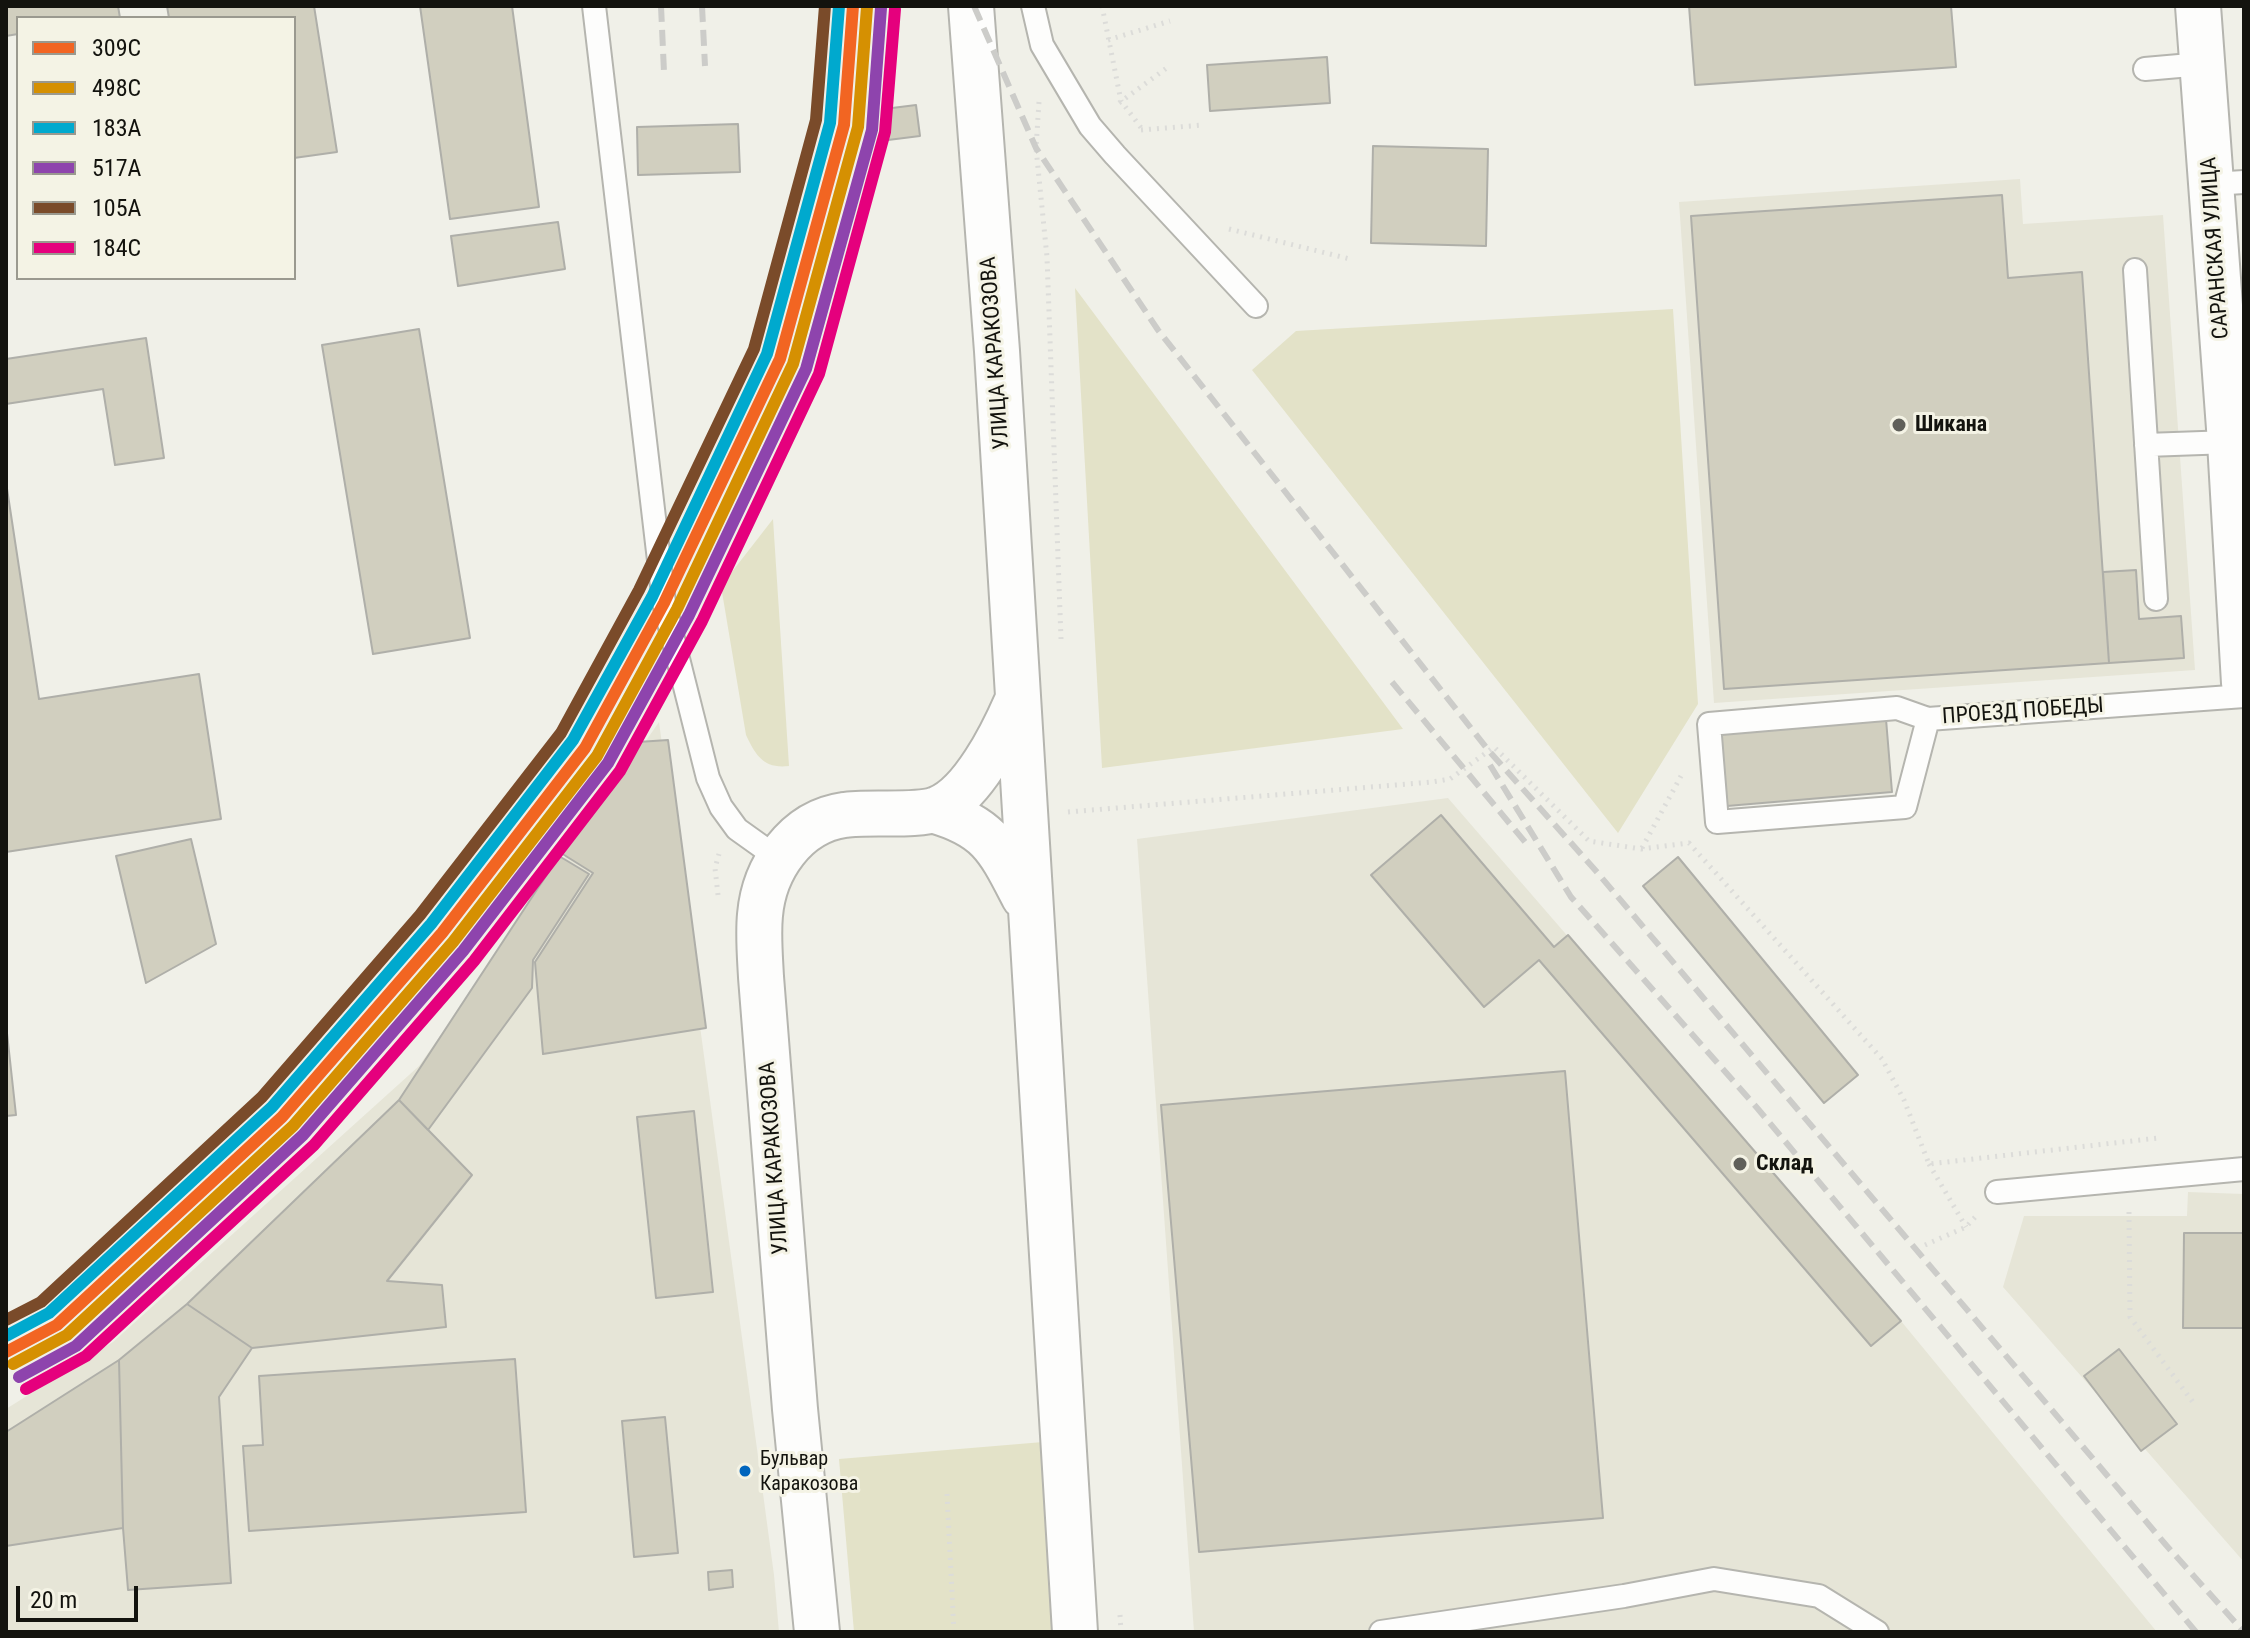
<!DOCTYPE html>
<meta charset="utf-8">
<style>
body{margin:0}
#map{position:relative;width:2250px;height:1638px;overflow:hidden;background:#f0f0e8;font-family:"Roboto Condensed",sans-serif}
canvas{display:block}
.frame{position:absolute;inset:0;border:8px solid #13130e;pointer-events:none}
.legend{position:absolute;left:16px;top:16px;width:280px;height:264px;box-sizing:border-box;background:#f4f3e5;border:2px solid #9a998f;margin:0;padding:10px 14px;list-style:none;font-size:24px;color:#13130e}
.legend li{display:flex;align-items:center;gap:16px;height:40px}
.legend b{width:40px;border:2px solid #9a998f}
.scale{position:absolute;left:16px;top:1586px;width:122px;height:36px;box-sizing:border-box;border:4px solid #13130e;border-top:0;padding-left:10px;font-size:24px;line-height:28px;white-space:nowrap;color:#13130e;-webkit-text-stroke:6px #f4f3e5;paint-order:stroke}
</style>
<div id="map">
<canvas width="2250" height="1638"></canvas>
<div class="frame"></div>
<ul class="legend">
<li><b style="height:10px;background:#f26522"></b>309С</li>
<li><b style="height:10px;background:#d59002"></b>498С</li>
<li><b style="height:10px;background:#00a9ce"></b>183А</li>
<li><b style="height:10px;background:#8e44ad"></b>517А</li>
<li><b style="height:10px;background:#7a4b2a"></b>105А</li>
<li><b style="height:10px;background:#e5007d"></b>184С</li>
</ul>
<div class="scale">20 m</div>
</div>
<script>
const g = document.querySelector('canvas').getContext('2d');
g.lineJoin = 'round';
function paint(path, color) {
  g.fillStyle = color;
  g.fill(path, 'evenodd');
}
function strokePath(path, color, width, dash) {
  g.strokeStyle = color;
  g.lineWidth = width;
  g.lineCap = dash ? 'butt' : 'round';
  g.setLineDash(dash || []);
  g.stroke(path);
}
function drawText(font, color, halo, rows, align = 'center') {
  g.font = font + ' "Roboto Condensed",sans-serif';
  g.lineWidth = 6;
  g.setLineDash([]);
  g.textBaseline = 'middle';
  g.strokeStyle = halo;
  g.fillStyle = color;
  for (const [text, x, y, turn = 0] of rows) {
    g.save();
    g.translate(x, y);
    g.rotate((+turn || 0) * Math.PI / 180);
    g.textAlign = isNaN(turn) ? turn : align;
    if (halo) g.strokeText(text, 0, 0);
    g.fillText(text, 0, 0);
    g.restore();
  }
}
paint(new Path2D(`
 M 2020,179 L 2023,224 L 2163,215 L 2195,670 L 1714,703 L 1679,202 Z
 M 659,722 L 774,1575 L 779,1632 L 6,1632 L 6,1409 L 113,1342 L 419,1066 Z
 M 1448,798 L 1901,1321 L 2157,1632 L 1194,1632 L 1137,839 Z
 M 2188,1192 L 2244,1194 L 2244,1562 L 2003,1287 L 2024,1216 L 2187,1216 Z`), '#e6e5d7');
paint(new Path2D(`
 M 1075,288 L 1403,729 L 1102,768 Z
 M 1673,309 L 1698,704 L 1618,833 L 1252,370 L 1296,331 Z
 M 773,519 L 789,766 C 764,769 756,756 746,735 L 721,586 Z
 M 1043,1442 L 1057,1632 L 854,1632 L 839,1459 Z`), '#e3e2c8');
const building = new Path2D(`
 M 6,6 L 118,6 L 120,18 L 18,18 L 18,34 L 6,36 Z
 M 167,6 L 314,6 L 337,152 L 294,158 L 294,18 L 169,18 Z
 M 420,6 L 512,6 L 539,207 L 450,219 Z
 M 1689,6 L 1951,6 L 1956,67 L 1695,85 Z
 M 1327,57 L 1330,103 L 1210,111 L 1207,65 Z
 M 916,105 L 920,136 L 888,140 L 884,109 Z
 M 738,124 L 740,172 L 638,175 L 637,127 Z
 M 1373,146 L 1488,149 L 1486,246 L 1371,243 Z
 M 2002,195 L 2008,278 L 2082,272 L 2109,663 L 1724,689 L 1691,216 Z
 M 558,222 L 565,269 L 458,286 L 451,236 Z
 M 419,329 L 470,638 L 373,654 L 322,345 Z
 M 146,338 L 164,458 L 115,465 L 103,389 L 6,404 L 6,359 Z
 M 6,482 L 39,699 L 199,674 L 221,819 L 6,852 Z
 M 2136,570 L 2139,619 L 2181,616 L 2184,658 L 2109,663 L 2103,572 Z
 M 1886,719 L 1892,792 L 1727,806 L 1721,733 Z
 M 668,740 L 706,1028 L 543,1054 L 535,962 L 593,873 L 561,853 L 638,742 Z
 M 1441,815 L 1554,947 L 1568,935 L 1901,1321 L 1871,1346 L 1539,960 L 1484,1007 L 1371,875 Z
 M 191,839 L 216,944 L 146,983 L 116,856 Z
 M 559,856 L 589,874 L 533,960 L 532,988 L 428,1130 L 399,1100 Z
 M 1678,857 L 1858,1075 L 1824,1103 L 1643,886 Z
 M 6,1024 L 16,1115 L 6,1116 Z
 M 1565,1071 L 1603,1518 L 1199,1552 L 1161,1105 Z
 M 399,1100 L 472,1175 L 387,1281 L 442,1285 L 446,1327 L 252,1348 L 187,1304 Z
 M 694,1111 L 713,1292 L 656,1298 L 637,1117 Z
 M 2184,1233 L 2244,1233 L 2244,1328 L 2183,1328 Z
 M 187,1304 L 252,1348 L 219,1397 L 231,1583 L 128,1590 L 123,1528 L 119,1360 Z
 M 2119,1349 L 2177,1424 L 2141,1451 L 2084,1376 Z
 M 515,1359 L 526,1512 L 249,1531 L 243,1446 L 263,1445 L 259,1376 Z
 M 119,1360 L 123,1528 L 6,1546 L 6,1432 Z
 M 665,1417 L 678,1553 L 634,1557 L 622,1421 Z
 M 732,1570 L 733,1587 L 709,1590 L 708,1572 Z`);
paint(building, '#d1cfbf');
strokePath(building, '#afafa9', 2);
const lane = new Path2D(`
 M 594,6 L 664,603 L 708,778 L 721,807 L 737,829 L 779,859
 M 1033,6 L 1042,45 L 1090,126 L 1115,155 L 1256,306
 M 2145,69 L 2202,64
 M 2211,184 L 2244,182
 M 2135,270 L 2156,599
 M 2146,445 L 2230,442
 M 1928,719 L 1905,807 L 1717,822 L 1709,724 L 1897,708 L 1928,719 L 2244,696
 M 1997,1192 L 2244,1169
 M 1381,1632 L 1624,1596 L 1714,1579 L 1819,1596 L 1877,1632`);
const street = new Path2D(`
 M 2198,6 L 2230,442 L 2244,683`);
const secondary = new Path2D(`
 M 971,6 L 997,351 L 1075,1632
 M 935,811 C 990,827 999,849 1024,897
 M 817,1632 L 795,1409 L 761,977 C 760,957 758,935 760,915 C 764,869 795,822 844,815 C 868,811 917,817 937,809 C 972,796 1002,735 1016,703`);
strokePath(lane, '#b5b5af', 26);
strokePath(street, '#b5b5af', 48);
strokePath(secondary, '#b5b5af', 48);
strokePath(new Path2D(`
 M 1102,6 L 1121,101 L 1142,129
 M 1108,40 L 1170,21
 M 1039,102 L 1036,148 L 1047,257 L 1061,639
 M 1119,103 L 1168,67
 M 1141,130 L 1203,125
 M 1229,229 L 1350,259
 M 1068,812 L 1432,782 L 1450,779 L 1494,747 L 1589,841 L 1641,849 L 1689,843 L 1882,1059 L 1904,1100 L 1929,1164 L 2158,1138
 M 1642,848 L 1681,776
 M 718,895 L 715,868 L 719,854
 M 1929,1164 L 1966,1227
 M 2129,1212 L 2130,1317 L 2195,1405
 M 1925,1245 L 1966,1227 L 1978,1214
 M 947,1494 L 954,1632
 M 1120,1615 L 1121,1632`), '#dcdcd9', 5, [2, 6]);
strokePath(lane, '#fdfdfc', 22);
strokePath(street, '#fdfdfc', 44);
strokePath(secondary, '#fdfdfc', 44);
strokePath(new Path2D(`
 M 661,6 L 664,72
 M 702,6 L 705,66
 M 974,6 L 1036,148 L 1158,330 L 1489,751 L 1596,871 L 2166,1545 L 2244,1632
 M 1392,682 L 1530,848
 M 1490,765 L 1571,897 L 1758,1109 L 2196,1632`), '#ccccc9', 6, [16, 8]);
strokePath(new Path2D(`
 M 6,1352 L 57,1325 L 282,1117 L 442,933 L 585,748 L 664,603 L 780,359 L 844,125 L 853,6`), '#f26522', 12);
strokePath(new Path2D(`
 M 13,1364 L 67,1335 L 293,1126 L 453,942 L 597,756 L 677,609 L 793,364 L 858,127 L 867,7`), '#d59002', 12);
strokePath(new Path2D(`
 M 6,1336 L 49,1313 L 272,1107 L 431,924 L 573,740 L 652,597 L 767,354 L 830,123 L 839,6`), '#00a9ce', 12);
strokePath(new Path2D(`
 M 19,1377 L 76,1346 L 303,1135 L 463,951 L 608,763 L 689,615 L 806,369 L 872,130 L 881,8`), '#8e44ad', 12);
strokePath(new Path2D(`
 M 6,1320 L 41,1302 L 262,1097 L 420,915 L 561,733 L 639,590 L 754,349 L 816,120 L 825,6`), '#7a4b2a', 12);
strokePath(new Path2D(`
 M 26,1389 L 86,1356 L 314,1145 L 474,961 L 620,771 L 702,621 L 819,374 L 885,132 L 895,9`), '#e5007d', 12);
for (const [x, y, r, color] of [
 [1899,425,8,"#60605a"],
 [1740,1164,8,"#60605a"],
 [745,1471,7,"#0065bd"]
]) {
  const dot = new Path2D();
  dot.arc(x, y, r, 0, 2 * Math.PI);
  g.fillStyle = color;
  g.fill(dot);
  strokePath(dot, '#f4f3e5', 3);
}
drawText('20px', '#13130e', '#f4f3e5', [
 ["Бульвар",760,1460],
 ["Каракозова",760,1485]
], 'left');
drawText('22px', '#13130e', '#f4f3e5', [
 ["САРАНСКАЯ УЛИЦА",2216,248,-94],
 ["УЛИЦА КАРАКОЗОВА",996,353,-94],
 ["ПРОЕЗД ПОБЕДЫ",2023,712,-4],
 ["УЛИЦА КАРАКОЗОВА",775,1158,-94]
]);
drawText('bold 22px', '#13130e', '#f4f3e5', [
 ["Шикана",1915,425],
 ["Склад",1756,1164]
], 'left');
</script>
